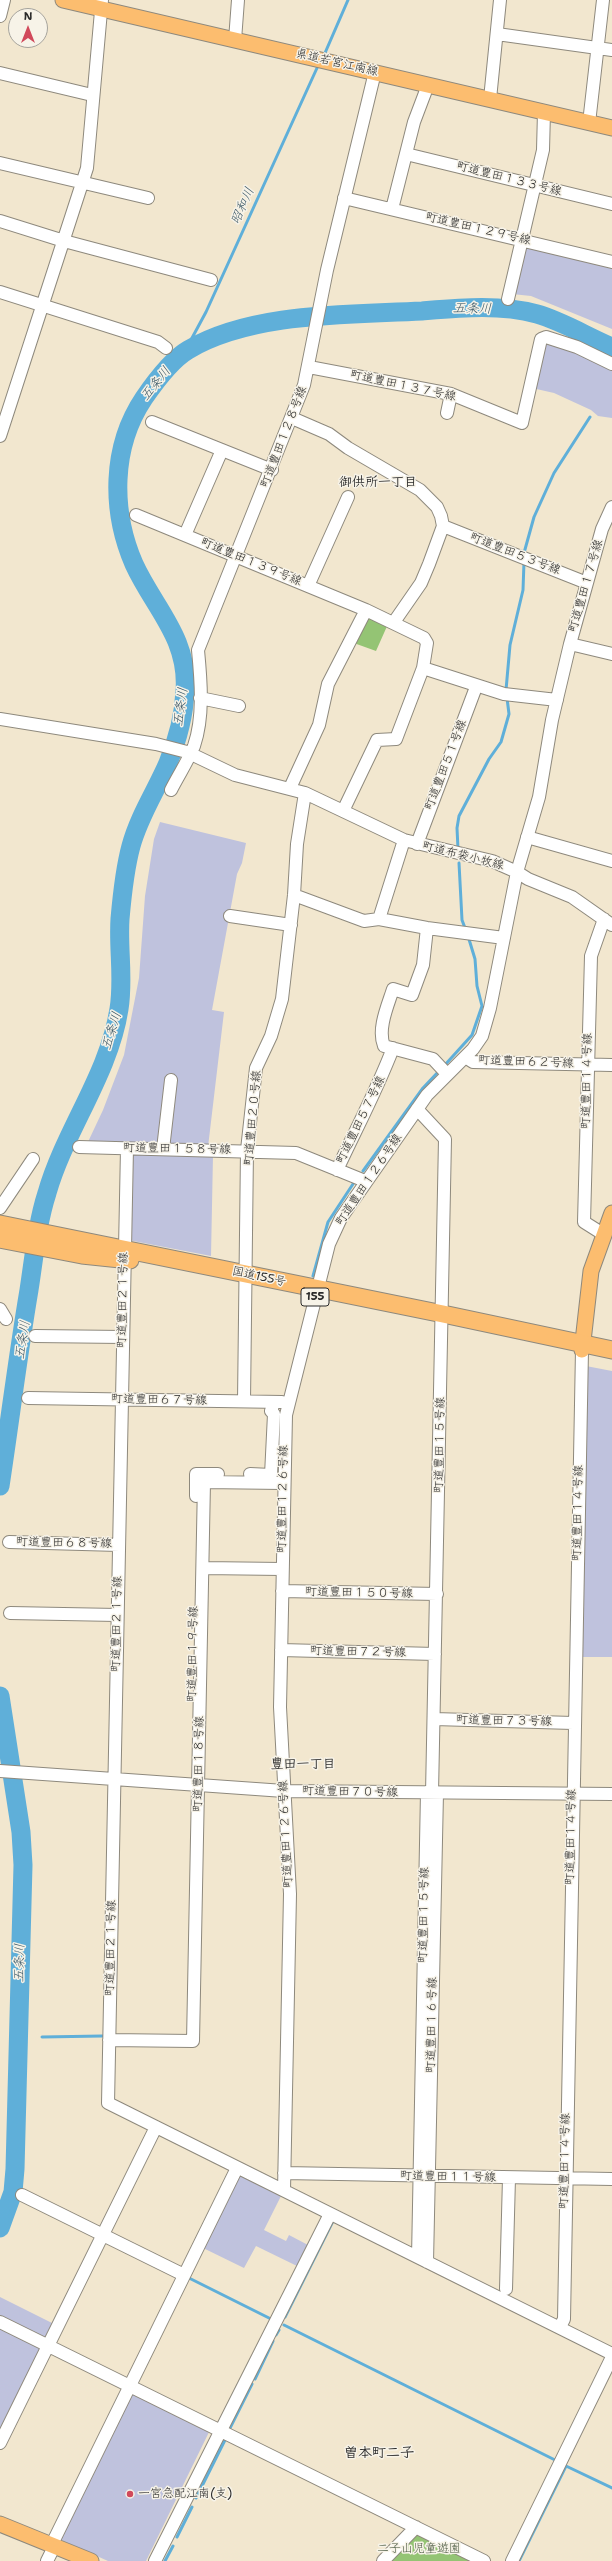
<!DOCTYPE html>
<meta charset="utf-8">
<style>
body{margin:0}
#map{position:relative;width:612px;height:2561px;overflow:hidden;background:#f2e7cf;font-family:"Shantell Sans",sans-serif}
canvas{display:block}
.north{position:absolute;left:8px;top:8px;width:40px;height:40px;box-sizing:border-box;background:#f7f3e8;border:1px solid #a5a39c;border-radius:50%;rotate:0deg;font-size:11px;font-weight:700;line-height:16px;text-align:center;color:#2b2b2b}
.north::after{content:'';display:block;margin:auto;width:14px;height:18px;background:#d1495b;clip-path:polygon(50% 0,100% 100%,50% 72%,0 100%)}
</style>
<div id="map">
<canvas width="612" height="2561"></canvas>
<div class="north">N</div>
</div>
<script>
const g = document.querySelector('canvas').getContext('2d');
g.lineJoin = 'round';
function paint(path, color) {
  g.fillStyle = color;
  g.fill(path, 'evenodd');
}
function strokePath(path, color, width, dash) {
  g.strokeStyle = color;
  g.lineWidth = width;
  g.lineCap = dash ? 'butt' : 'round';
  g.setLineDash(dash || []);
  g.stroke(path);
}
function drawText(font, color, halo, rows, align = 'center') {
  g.font = font + ' "Shantell Sans","Klee One",sans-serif';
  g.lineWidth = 3;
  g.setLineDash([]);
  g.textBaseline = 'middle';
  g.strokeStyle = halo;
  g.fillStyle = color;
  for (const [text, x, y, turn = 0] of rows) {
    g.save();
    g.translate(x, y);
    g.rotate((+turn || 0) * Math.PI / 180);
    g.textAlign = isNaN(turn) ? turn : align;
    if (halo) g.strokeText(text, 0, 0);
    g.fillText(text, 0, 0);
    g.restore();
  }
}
paint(new Path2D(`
 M 525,247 L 612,268 L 612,329 L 531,296 L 512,294 Z
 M 544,340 L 612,368 L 612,418 L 598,416 L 591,410 L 554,393 L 532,388 Z
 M 160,822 L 246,843 L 242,863 L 237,874 L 212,1010 L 224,1012 L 208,1147 L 87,1144 L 103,1110 L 124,1055 L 139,978 L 145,896 L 154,839 Z
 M 132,1154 L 213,1155 L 211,1256 L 128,1240 Z
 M 586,1366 L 612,1371 L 612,1657 L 578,1657 Z
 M 242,2174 L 282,2194 L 264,2230 L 286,2241 L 289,2235 L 308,2245 L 297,2266 L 256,2246 L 244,2268 L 201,2247 L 237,2176 Z
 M 0,2297 L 54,2324 L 48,2336 L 43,2339 L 0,2318 Z
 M 0,2328 L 39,2347 L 41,2352 L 0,2435 Z
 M 132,2392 L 210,2430 L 146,2561 L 108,2561 L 61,2540 Z`), '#bfc2dd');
paint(new Path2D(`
 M 369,616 L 388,624 L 376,651 L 351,642 Z
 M 414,2534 L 418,2534 L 473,2561 L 388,2561 Z`), '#94c474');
strokePath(new Path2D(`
 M 325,53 L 348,0
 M 185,351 L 206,312 L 317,68
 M 524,553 L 534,517 L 554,473 L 590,417
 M 506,690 L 510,645 L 523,590 L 524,562
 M 458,849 L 457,828 L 459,816 L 489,759 L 501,742 L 509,714 L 507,698
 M 459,863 L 462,920 L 465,928
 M 444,1066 L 472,1035 L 482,1006 L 477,986 L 475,959 L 468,936
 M 363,1171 L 423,1088 L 439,1071
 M 313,1276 L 328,1222 L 353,1184
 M 19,2035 L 25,2037
 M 42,2037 L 102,2036
 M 187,2277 L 269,2318
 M 285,2317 L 333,2221
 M 284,2325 L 555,2460
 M 276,2335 L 279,2330
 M 255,2379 L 273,2341
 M 229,2430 L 252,2384
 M 196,2498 L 225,2440
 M 177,2537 L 192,2507
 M 165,2561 L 173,2546
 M 519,2561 L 566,2466 L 612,2488`), '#5fafd9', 3);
strokePath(new Path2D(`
 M 0,1486 C 10,1420 18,1355 29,1290 C 34,1258 37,1224 47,1193 C 65,1130 109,1074 119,1009 C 124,979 118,949 120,919 C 122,896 125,868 131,846 C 139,816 156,791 168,763 C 177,741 184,715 185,691 C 189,638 154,608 134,564 C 111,511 111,447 144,398 C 155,382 171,360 188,350 C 252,312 349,315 422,311 C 459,308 500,304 537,314 C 562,321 588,337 612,347
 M 0,1696 L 21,1832 L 23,1865 L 15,2169 L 13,2192 L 0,2228`), '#5fafd9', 19);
const minor = new Path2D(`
 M 0,16 L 4,0
 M 497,34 L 612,50
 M 235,40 L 238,0
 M 0,73 L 92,95
 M 490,99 L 500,0
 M 589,123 L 603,0
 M 406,154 L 612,204
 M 0,163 L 148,198
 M 344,198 L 612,262
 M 392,209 L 414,122 L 428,85
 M 0,221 L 64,241 L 211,280
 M 0,292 L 158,342 L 166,348
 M 508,299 L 543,150 L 544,112
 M 309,367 L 451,394 L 522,423 L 541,339 L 546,337 L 577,347 L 612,364
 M 447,413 L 451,394
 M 292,418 L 329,434 L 348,448 L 420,490 L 437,507 L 441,516 L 443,526 L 429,564 L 421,583 L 394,622
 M 152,422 L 272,470
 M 0,436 L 87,168 L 102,0
 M 136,515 L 366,610
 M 443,526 L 587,583
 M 185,535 L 222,450
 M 308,586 L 348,497
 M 570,644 L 602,529 L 612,507
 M 200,698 L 239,706
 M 0,719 L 156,744 L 187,752 L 235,775 L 305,793 L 404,840 L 492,861 L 517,872 L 539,797 L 552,720 L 570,644 L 612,654
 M 290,788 L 319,725 L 328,684 L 366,610 L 424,638 L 427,643 L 423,668
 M 171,790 C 178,776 188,761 194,746 C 204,717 201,681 198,650 L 304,385 L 327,270 L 375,72
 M 343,811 L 377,740 L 396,739 L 423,668 L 504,694 L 557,700
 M 527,837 L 612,861
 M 404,840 L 379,919 L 427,928 L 504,938
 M 417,844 L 476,687
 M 294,895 L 364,921 L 379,919
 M 230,916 L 291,925
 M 427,928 L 423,965 L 412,995 L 393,989 C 388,1005 377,1029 384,1046 L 433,1059 L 447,1074
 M 465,1057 L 473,1062 L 612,1065
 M 417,1109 L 445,1139 L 432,1793
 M 79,1147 L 296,1153 L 365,1181
 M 127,1148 L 108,2103 L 612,2354
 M 163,1149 L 171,1080
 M 337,1170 C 356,1129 377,1090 393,1048
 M 0,1208 L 33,1159
 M 603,1234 L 584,1222 L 591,956 L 604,919
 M 0,1309 L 6,1319
 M 35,1336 L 123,1337
 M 28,1398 L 282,1402
 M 244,1401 L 247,1150 L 256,1068 L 271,1036 L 282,999 L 294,895 L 297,844 L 305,793
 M 250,1474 L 271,1475 L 274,1414 L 271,1411 L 274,1402
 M 196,1496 L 196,1474 L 218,1474
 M 9,1542 L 119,1545
 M 203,1568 L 282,1569
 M 282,1591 L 437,1594
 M 10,1613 L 117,1615
 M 281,1650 L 435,1654
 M 434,1719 L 573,1723
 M 0,1771 L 284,1791 L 612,1794
 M 109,2040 L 193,2041 L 204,1482 L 283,1483
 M 284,2173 L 612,2179
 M 284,2190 L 290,1894 L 280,1707 L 286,1415 L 329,1244 L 341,1218 L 427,1095 L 473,1049 L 482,1036 L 490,1008 L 517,872 L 528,879 L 572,897 L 612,925
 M 22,2195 L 184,2275
 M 418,2257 L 427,1792
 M 427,2262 L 437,1793
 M 506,2289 L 509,2178
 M 0,2322 L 484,2561
 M 560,2327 L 564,2319 L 582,1350
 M 0,2443 L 156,2127
 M 52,2544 L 237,2168
 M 47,2561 L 55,2545
 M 155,2561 L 330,2214
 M 383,2561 L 416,2527
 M 512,2561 L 612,2357`);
const major = new Path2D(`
 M 63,0 L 612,128
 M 582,1350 L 591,1271 L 612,1213
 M 0,2524 L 91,2561`);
const highway = new Path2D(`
 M 0,1224 L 443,1314 L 612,1350
 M 0,1239 L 82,1255 L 130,1260`);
strokePath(minor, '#8e897d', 14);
strokePath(major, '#8e897d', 17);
strokePath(highway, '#8e897d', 19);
strokePath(minor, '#fff', 12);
strokePath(major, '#fcbd6f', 15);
strokePath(highway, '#fcbd6f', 17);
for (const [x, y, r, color] of [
 [130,2494,4,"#d1495b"]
]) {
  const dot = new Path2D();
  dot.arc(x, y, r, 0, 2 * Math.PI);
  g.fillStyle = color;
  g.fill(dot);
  strokePath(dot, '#f7f3e8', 1.5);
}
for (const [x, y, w] of [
 [315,1297,28]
]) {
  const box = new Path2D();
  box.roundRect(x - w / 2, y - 9, w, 18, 3);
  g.fillStyle = '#f7f3e8';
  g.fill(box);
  strokePath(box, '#2b2b2b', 1);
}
drawText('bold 11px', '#2b2b2b', null, [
 ["155",315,1297]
]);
drawText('12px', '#2b2b2b', '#f7f3e8', [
 ["県道若宮江南線",337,63,13],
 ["町道豊田１３３号線",509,179,14],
 ["町道豊田１２９号線",478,229,13],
 ["町道豊田１３７号線",403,386,12],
 ["町道豊田１２８号線",284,437,-69],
 ["町道豊田５３号線",515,554,21],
 ["町道豊田１３９号線",251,562,22],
 ["町道豊田１７号線",586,586,-74],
 ["町道豊田５１号線",446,765,-69],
 ["町道布袋小牧線",463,856,14],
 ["町道豊田６２号線",526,1062,2],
 ["町道豊田１４号線",587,1081,-89],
 ["町道豊田２０号線",253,1118,-85],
 ["町道豊田５７号線",361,1120,-64],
 ["町道豊田１５８号線",177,1149,1],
 ["町道豊田１２６号線",369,1180,-56],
 ["国道155号",259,1277,12],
 ["町道豊田２１号線",123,1300,-89],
 ["町道豊田６７号線",159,1400,1],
 ["町道豊田１５号線",440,1445,-89],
 ["町道豊田１２６号線",283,1499,-89],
 ["町道豊田１４号線",578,1513,-89],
 ["町道豊田６８号線",64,1543,1],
 ["町道豊田１５０号線",359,1593,1],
 ["町道豊田２１号線",117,1624,-89],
 ["町道豊田７２号線",358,1652,1],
 ["町道豊田１９号線",193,1654,-89],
 ["町道豊田７３号線",504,1721,1],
 ["町道豊田１８号線",199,1764,-89],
 ["町道豊田７０号線",350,1792,1],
 ["町道豊田１２６号線",286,1834,-93],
 ["町道豊田１４号線",571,1837,-89],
 ["町道豊田１５号線",424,1915,-89],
 ["町道豊田２１号線",111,1948,-89],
 ["町道豊田１６号線",432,2025,-89],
 ["町道豊田１４号線",565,2161,-89],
 ["町道豊田１１号線",448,2177,1]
]);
drawText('12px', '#2b2b2b', '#f7f3e8', [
 ["一宮急配江南(支)",138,2494]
], 'left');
drawText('12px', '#4a5941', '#f7f3e8', [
 ["二子山児童遊園",419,2549]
]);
drawText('italic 13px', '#3d5968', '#f7f3e8', [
 ["昭和川",243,206,-66],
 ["五条川",472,309,1],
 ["五条川",156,384,-51],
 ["五条川",181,707,-82],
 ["五条川",112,1031,-73],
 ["五条川",23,1340,-81],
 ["五条川",20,1963,-89]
]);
drawText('bold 13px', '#2b2b2b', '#f7f3e8', [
 ["御供所一丁目",378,483],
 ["豊田一丁目",303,1765]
]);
drawText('bold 14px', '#2b2b2b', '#f7f3e8', [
 ["曽本町二子",379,2453]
]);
</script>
